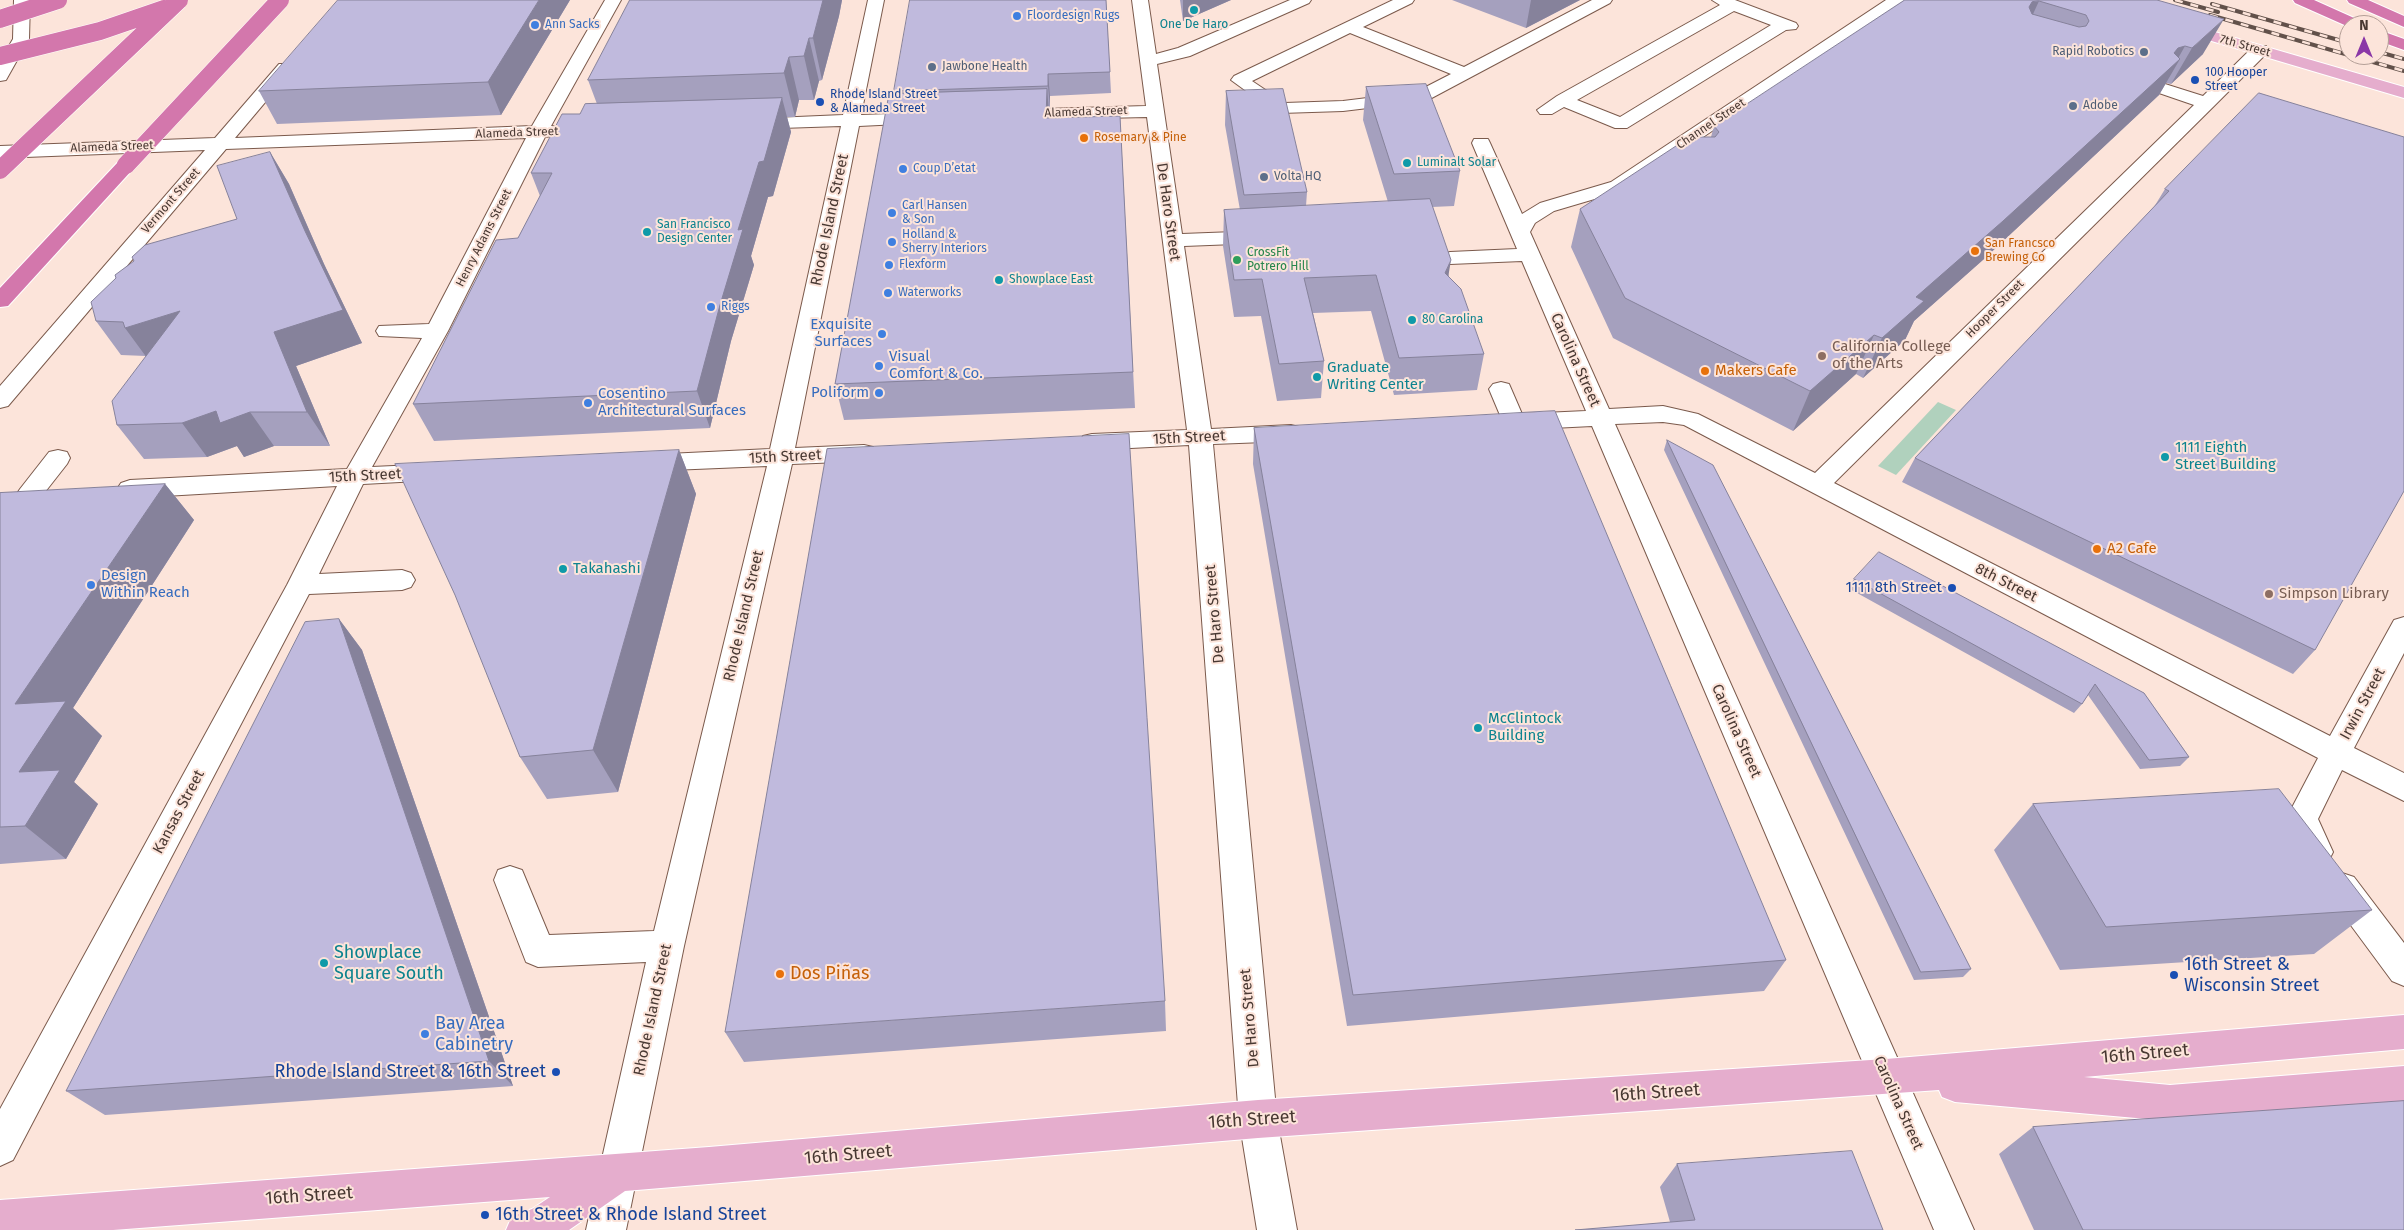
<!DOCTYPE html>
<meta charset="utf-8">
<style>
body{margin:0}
#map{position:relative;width:2404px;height:1230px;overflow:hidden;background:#fce4da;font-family:"Fira Sans",sans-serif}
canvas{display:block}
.north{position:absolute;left:2339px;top:15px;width:50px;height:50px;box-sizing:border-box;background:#fce4da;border:1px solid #b49f97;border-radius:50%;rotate:0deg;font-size:14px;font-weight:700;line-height:20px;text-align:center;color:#483832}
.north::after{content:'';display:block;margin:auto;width:18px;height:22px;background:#8b38a7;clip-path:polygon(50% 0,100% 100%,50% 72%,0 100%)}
</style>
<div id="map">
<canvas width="2404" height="1230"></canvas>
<div class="north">N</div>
</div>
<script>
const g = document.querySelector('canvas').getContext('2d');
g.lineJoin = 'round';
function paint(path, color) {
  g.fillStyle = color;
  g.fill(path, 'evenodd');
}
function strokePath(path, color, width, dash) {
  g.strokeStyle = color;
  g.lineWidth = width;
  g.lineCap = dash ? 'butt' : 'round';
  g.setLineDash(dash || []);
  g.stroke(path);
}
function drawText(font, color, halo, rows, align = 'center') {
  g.font = font + ' "Fira Sans",sans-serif';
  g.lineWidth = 4;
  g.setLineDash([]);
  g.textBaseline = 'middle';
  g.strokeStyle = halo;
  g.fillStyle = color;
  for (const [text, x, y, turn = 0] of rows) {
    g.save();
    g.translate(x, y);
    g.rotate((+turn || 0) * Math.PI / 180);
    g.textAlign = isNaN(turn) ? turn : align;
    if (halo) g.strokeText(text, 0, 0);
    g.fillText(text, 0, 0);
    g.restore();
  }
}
paint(new Path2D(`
 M 1938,402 L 1956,410 L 1896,475 L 1878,466 Z`), '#b0d1bd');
const minor = new Path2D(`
 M 14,0 L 30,0 L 29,39 L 6,80 L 0,81 L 0,61 L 13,39 Z
 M 605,0 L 621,0 L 551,126 L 559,127 L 562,131 L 559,135 L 545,137 L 448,331 L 372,467 L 437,464 L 446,466 L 449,472 L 446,478 L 437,480 L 363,484 L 319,574 L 402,570 L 411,573 L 415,580 L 411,587 L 402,590 L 309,594 L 13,1160 L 0,1166 L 0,1109 L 287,585 L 337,486 L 130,498 L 121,495 L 117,489 L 121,483 L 130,480 L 347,469 L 422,338 L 379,336 L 376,331 L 379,326 L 429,324 L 526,138 L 226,149 L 8,406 L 0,408 L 0,386 L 205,150 L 0,158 L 0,146 L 215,138 L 279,64 L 291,64 L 294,68 L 235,138 L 532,126 Z
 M 868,0 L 884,0 L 861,115 L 920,113 L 926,114 L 929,118 L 926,122 L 920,123 L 859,126 L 795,448 L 864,445 L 873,447 L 876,453 L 873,459 L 864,461 L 792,464 L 684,946 L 626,1230 L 586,1230 L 646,962 L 538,967 L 526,962 L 494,880 L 498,870 L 510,866 L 522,870 L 549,935 L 654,931 L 767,466 L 647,471 L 638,469 L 635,463 L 638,457 L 647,455 L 770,449 L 841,126 L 751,129 L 745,128 L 742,124 L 745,120 L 751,119 L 843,115 Z
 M 1132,0 L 1148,0 L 1156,54 L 1178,48 L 1290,0 L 1311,0 L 1309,3 L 1190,56 L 1157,64 L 1182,234 L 1261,231 L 1268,233 L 1271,237 L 1268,241 L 1261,243 L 1184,246 L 1211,429 L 1291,425 L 1299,427 L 1303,433 L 1299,439 L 1291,441 L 1213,444 L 1277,1119 L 1297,1230 L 1257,1230 L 1239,1119 L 1189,445 L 1092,450 L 1083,448 L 1080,442 L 1083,436 L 1092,434 L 1187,430 L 1147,117 L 1011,120 L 1005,119 L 1002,115 L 1005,111 L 1011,110 L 1146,106 Z
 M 1393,0 L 1414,0 L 1412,3 L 1363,27 L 1464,67 L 1592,0 L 1612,0 L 1610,3 L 1426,101 L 1343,111 L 1281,113 L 1275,112 L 1231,80 L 1234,76 ZM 1350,33 L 1451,74 L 1416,92 L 1343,101 L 1285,103 L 1252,81 Z
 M 1712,0 L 1735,0 L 1796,23 L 1798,26 L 1796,29 L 1786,30 L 1627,128 L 1615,128 L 1564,107 L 1552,114 L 1540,114 L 1537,110 L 1557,96 L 1720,5 ZM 1734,11 L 1771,25 L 1620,117 L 1577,100 Z
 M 1886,0 L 1905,0 L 1625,190 L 1554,211 L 1535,223 L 1530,232 L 1609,409 L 1663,406 L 1698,414 L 1815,473 L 2194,105 L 2159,93 L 2156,89 L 2159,85 L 2165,84 L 2203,96 L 2254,46 L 2266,46 L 2268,50 L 2266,54 L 2213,107 L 1834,483 L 2330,736 L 2394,620 L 2404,617 L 2404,653 L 2354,748 L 2404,773 L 2404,801 L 2342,770 L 2318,819 L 2333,852 L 2328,862 L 2317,866 L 2306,862 L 2286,819 L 2318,758 L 1684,425 L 1663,422 L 1615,424 L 1974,1230 L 1934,1230 L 1592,426 L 1513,430 L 1505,427 L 1489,389 L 1493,384 L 1501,382 L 1509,384 L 1522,414 L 1586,411 L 1522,261 L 1450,264 L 1443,262 L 1440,258 L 1443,254 L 1450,252 L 1517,249 L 1472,143 L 1474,139 L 1488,139 L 1490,143 L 1522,214 L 1540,203 L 1611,182 Z
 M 58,450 L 67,452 L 70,458 L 67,464 L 38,501 L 29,504 L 20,501 L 16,495 L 20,489 L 49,452 Z
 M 2342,873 L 2354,877 L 2404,943 L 2404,986 L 2392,981 L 2330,897 L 2326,887 L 2330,877 Z`);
const major = new Path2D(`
 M 2177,21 L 2404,87 L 2404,98 L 2171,29 L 2169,26 L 2171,23 Z
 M 2404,1015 L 2404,1049 L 2084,1077 L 2170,1085 L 2404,1066 L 2404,1102 L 2170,1121 L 1955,1102 L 1942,1097 L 1939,1090 L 1258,1138 L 625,1191 L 569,1230 L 506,1230 L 512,1216 L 532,1209 L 550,1197 L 113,1230 L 0,1230 L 0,1200 L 709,1147 L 1258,1100 L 1886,1059 Z`);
const highway = new Path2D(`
 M 2293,0 L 2314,0 L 2363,22 L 2365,25 L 2349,25 L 2349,27 L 2295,3 Z
 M 2347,0 L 2368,0 L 2404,16 L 2404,27 L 2349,3 Z
 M 2379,30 L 2404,39 L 2404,50 L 2379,41 Z
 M 126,159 L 133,161 L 135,165 L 133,169 L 8,306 L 0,307 L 0,288 L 119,161 Z`);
strokePath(minor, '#7b5a4c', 2);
strokePath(major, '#fff', 2);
strokePath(highway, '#fff', 2);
paint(minor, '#fff');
paint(major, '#e5adcd');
paint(highway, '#d377ac');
const rail = new Path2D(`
 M 2175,0 L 2218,12
 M 2212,4 L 2349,43
 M 2210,15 L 2404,71
 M 2379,52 L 2404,59`);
strokePath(rail, '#62514a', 4);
strokePath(rail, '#fce4da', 2.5, [8]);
const highwayBridge = new Path2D(`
 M 0,19 L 58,0
 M 0,56 L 100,31 L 164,9
 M 126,165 L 280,0
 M 0,170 L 179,0`);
strokePath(highwayBridge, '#fff', 19, []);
strokePath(highwayBridge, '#d377ac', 18);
paint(new Path2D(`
 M 570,0 L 501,115 L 277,124 L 259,91 Z
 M 630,0 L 842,0 L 839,16 L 822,80 L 819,81 L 814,100 L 799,100 L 795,117 L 787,117 L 791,132 L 773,196 L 768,197 L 751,256 L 754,265 L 731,341 L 710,428 L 434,441 L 413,404 L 518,238 L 540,196 L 531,173 L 580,114 L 597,104 L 588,80 Z
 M 1106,0 L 1111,93 L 1050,96 L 1050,107 L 1048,108 L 1049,118 L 1120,116 L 1135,408 L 844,420 L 835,384 L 894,94 L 894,91 Z
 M 1180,0 L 1231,0 L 1183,21 Z
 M 1452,0 L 1580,0 L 1526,28 Z
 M 1905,0 L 2157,0 L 2203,54 L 2171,84 L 2166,83 L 2159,95 L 1984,259 L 1914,321 L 1905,340 L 1863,378 L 1856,374 L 1793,431 L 1613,338 L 1571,247 L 1580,209 L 1684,146 L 1711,137 L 1714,126 Z
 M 1366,87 L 1460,171 L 1454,206 L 1432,207 L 1449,277 L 1484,354 L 1477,390 L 1394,395 L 1371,311 L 1313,313 L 1324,361 L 1321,398 L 1277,401 L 1261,316 L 1234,317 L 1223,246 L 1224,210 L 1240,210 L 1225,125 L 1226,91 L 1307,192 L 1306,206 L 1388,202 L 1363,120 Z
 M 2259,93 L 2315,650 L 2293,674 L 1902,482 L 1915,458 L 2154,207 L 2165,189 Z
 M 270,152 L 289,184 L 324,264 L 362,343 L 296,366 L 330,446 L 274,446 L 244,457 L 237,446 L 207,457 L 144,459 L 117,425 L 146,356 L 121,355 L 96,321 L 134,261 L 237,219 Z
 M 1254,428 L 1786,960 L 1764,991 L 1347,1026 L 1253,464 Z
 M 1667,440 L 1971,969 L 1963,977 L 1914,980 L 1664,450 Z
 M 679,450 L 696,494 L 618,792 L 547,799 L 520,757 Z
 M 165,484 L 194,520 L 73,708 L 102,736 L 74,782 L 98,804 L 66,859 L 0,864 L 0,493 Z
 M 1854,579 L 2144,693 L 2189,757 L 2180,766 L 2140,769 L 2088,695 L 2082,704 L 2074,713 L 1848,588 Z
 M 339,619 L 362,650 L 513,1086 L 105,1115 L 66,1091 Z
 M 2033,804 L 2372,910 L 2314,954 L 2060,970 L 1994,850 Z
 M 1165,1001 L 1166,1031 L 744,1062 L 725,1032 Z
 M 2033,1127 L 2404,1230 L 2034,1230 L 1999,1154 Z
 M 1677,1164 L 1883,1230 L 1670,1222 L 1660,1187 Z`), '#a5a0be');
paint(new Path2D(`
 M 539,0 L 570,0 L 501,115 L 488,82 Z
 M 823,0 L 842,0 L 839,16 L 822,80 L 813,38 Z
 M 1183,0 L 1231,0 L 1183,21 Z
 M 1531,0 L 1580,0 L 1526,28 Z
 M 2039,1 L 2023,36 L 2029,7 L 2032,2 Z
 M 2224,19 L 2203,54 L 2171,84 L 2192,48 Z
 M 809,38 L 819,81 L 814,100 L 804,56 Z
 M 2185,46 L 2176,62 L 2180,59 L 2159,95 L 1984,259 L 1914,321 L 1905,340 L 1863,378 L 1882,338 L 1916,297 L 2178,48 Z
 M 789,57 L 799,100 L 795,117 L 784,73 Z
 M 1048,74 L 1050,96 L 1050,107 L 1048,86 Z
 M 1047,89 L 1050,122 L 1046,118 Z
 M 782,98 L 791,132 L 773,196 L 768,197 L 751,256 L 754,265 L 731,341 L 710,428 L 697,391 L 738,230 L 759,162 Z
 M 270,152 L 289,184 L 324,264 L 362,343 L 296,366 L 330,446 L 307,412 L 274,332 L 305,231 Z
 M 1451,260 L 1445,296 L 1445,273 Z
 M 180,311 L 150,362 L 125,328 Z
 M 1874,335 L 1856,374 L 1793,431 L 1810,391 Z
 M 216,411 L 250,412 L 274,446 L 244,457 L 237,446 L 207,457 L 182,423 Z
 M 679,450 L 696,494 L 618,792 L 593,750 Z
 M 165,484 L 194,520 L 73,708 L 102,736 L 74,782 L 98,804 L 66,859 L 25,826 L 19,772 L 15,704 Z
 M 339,619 L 362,650 L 513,1086 L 489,1061 Z`), '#86829b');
const building = new Path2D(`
 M 338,0 L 539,0 L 488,82 L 259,91 Z
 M 630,0 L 823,0 L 813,38 L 809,38 L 804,56 L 789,57 L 784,73 L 588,80 Z
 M 910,0 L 1106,0 L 1110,72 L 1048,74 L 1048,86 L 894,91 Z
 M 1905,0 L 2157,0 L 2224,19 L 2192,48 L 2185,46 L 2178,48 L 2174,53 L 2180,59 L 2003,221 L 1916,297 L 1924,301 L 1882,338 L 1874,335 L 1810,391 L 1625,298 L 1580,209 L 1679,144 L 1684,146 L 1698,137 L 1715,137 L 1719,132 L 1714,126 ZM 2039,1 L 2086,15 L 2089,21 L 2086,26 L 2079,27 L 2032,14 L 2029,7 L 2032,2 Z
 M 1426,84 L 1460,171 L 1394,174 L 1366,87 Z
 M 1047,89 L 1046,118 L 1120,116 L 1133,372 L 835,384 L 889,94 Z
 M 1283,89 L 1307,192 L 1244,195 L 1226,91 Z
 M 2259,93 L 2404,137 L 2404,491 L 2315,650 L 1915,458 L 2169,191 L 2165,189 Z
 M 782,98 L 764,161 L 759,162 L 738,230 L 743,229 L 720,305 L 697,391 L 413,404 L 496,240 L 518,238 L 552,173 L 531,173 L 562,114 L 580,114 L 585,104 Z
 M 270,152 L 305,231 L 343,310 L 274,332 L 307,412 L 250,412 L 220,423 L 216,411 L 182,423 L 117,425 L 112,401 L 180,311 L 125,328 L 123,322 L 96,321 L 91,302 L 116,278 L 115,275 L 134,261 L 132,257 L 145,245 L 237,219 L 217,166 Z
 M 1430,199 L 1451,260 L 1445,273 L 1461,289 L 1484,354 L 1399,358 L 1376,275 L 1304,278 L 1324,361 L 1279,364 L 1262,279 L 1234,280 L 1224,210 Z
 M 1555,411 L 1786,960 L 1353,995 L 1254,428 Z
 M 1129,434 L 1165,1001 L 725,1032 L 827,449 Z
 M 1667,440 L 1713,465 L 1971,969 L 1921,972 Z
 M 679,450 L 593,750 L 520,757 L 455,595 L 395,464 Z
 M 165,484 L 15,704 L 66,701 L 19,772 L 60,770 L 25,826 L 0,827 L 0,493 Z
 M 1879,552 L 2144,693 L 2189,757 L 2149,760 L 2095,684 L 2082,704 L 1854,579 Z
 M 339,619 L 489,1061 L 66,1091 L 305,622 Z
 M 2279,789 L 2372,910 L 2106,927 L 2033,804 Z
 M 2404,1101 L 2404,1230 L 2083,1230 L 2033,1127 Z
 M 1852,1151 L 1883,1230 L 1575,1230 L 1695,1220 L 1677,1164 Z`);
paint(building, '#c0badd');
strokePath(building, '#86829b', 1);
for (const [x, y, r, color] of [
 [1194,10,5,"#0f9aa8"],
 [1017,16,5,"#3f7fe0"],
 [535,25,5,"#3f7fe0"],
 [2144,52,5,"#5c6f8a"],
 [932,67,5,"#5c6f8a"],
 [2195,80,5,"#1a4fb4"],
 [820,102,5,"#1a4fb4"],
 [2073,106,5,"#5c6f8a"],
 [1084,138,5,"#e8710a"],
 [1407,163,5,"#0f9aa8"],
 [903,169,5,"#3f7fe0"],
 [1264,177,5,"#5c6f8a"],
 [892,213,5,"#3f7fe0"],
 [647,232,5,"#0f9aa8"],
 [892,242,5,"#3f7fe0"],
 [1975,251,5,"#e8710a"],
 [1237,260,5,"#2e9e5b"],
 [889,265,5,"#3f7fe0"],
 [999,280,5,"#0f9aa8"],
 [888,293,5,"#3f7fe0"],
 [711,307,5,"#3f7fe0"],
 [1412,320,5,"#0f9aa8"],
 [882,334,5,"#3f7fe0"],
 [1822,356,5,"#8d6e63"],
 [879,366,5,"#3f7fe0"],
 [1705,371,5,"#e8710a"],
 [1317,377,5,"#0f9aa8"],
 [879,393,5,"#3f7fe0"],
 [588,403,5,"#3f7fe0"],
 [2165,457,5,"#0f9aa8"],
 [2097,549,5,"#e8710a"],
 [563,569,5,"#0f9aa8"],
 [91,585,5,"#3f7fe0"],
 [1952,588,5,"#1a4fb4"],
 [2269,594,5,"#8d6e63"],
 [1478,728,5,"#0f9aa8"],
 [324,963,5,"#0f9aa8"],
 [780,974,5,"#e8710a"],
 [2174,975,5,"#1a4fb4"],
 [425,1034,5,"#3f7fe0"],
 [556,1072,5,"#1a4fb4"],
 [485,1215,5,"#1a4fb4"]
]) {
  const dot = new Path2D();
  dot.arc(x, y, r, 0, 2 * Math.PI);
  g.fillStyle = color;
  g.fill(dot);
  strokePath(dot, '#fce4da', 2);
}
drawText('12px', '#366cbe', '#fce4da', [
 ["Floordesign Rugs",1027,16],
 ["Ann Sacks",545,25],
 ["Coup D’etat",913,169],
 ["Carl Hansen",902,206],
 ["& Son",902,220],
 ["Holland &",902,235],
 ["Sherry Interiors",902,249],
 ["Flexform",899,265],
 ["Waterworks",898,293],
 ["Riggs",721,307]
], 'left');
drawText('12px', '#0d838f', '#fce4da', [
 ["One De Haro",1194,25,"center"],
 ["Luminalt Solar",1417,163],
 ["San Francisco",657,225],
 ["Design Center",657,239],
 ["Showplace East",1009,280],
 ["80 Carolina",1422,320]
], 'left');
drawText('12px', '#483832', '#fce4da', [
 ["7th Street",2245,46,16],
 ["Alameda Street",1086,112,-2],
 ["Channel Street",1711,124,-34],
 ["Alameda Street",517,133,-2],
 ["Alameda Street",112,147,-2],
 ["Vermont Street",171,201,-49],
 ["Henry Adams Street",484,238,-63],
 ["Hooper Street",1995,309,-45]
]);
drawText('12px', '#4e5e75', '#fce4da', [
 ["Rapid Robotics",2134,52,"right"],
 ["Jawbone Health",942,67],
 ["Adobe",2083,106],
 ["Volta HQ",1274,177]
], 'left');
drawText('12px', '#164399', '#fce4da', [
 ["100 Hooper",2205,73],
 ["Street",2205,87],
 ["Rhode Island Street",830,95],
 ["& Alameda Street",830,109]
], 'left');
drawText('12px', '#c56008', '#fce4da', [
 ["Rosemary & Pine",1094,138],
 ["San Francsco",1985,244],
 ["Brewing Co",1985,258]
], 'left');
drawText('12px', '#27864d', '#fce4da', [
 ["CrossFit",1247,253],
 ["Potrero Hill",1247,267]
], 'left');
drawText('15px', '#483832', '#fce4da', [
 ["De Haro Street",1168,212,82],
 ["Rhode Island Street",830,220,-78],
 ["Carolina Street",1575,360,66],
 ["15th Street",1189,438,-3],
 ["15th Street",785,457,-3],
 ["15th Street",365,476,-3],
 ["8th Street",2006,583,27],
 ["De Haro Street",1215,614,-95],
 ["Rhode Island Street",744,616,-77],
 ["Irwin Street",2363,704,-62],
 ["Carolina Street",1736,731,66],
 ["Kansas Street",179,812,-62],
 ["Rhode Island Street",653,1010,-78],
 ["De Haro Street",1250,1018,-95],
 ["Carolina Street",1898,1103,66]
]);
drawText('15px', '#366cbe', '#fce4da', [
 ["Exquisite",872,325,"right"],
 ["Surfaces",872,342,"right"],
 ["Visual",889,357],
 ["Comfort & Co.",889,374],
 ["Poliform",869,393,"right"],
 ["Cosentino",598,394],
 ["Architectural Surfaces",598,411],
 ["Design",101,576],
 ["Within Reach",101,593]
], 'left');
drawText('15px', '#785e54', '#fce4da', [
 ["California College",1832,347],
 ["of the Arts",1832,364],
 ["Simpson Library",2279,594]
], 'left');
drawText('15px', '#0d838f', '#fce4da', [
 ["Graduate",1327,368],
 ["Writing Center",1327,385],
 ["1111 Eighth",2175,448],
 ["Street Building",2175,465],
 ["Takahashi",573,569],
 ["McClintock",1488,719],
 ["Building",1488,736]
], 'left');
drawText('15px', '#c56008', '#fce4da', [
 ["Makers Cafe",1715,371],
 ["A2 Cafe",2107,549]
], 'left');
drawText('15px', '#164399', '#fce4da', [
 ["1111 8th Street",1942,588]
], 'right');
drawText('18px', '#0d838f', '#fce4da', [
 ["Showplace",334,953],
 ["Square South",334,974]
], 'left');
drawText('18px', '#164399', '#fce4da', [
 ["16th Street &",2184,965],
 ["Wisconsin Street",2184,986],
 ["Rhode Island Street & 16th Street",546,1072,"right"],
 ["16th Street & Rhode Island Street",495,1215]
], 'left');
drawText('18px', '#c56008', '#fce4da', [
 ["Dos Piñas",790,974]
], 'left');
drawText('18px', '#366cbe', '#fce4da', [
 ["Bay Area",435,1024],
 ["Cabinetry",435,1045]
], 'left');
drawText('18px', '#483832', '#fce4da', [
 ["16th Street",2145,1054,-5],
 ["16th Street",1656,1093,-4],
 ["16th Street",1252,1120,-4],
 ["16th Street",848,1155,-5],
 ["16th Street",309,1196,-4]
]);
</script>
